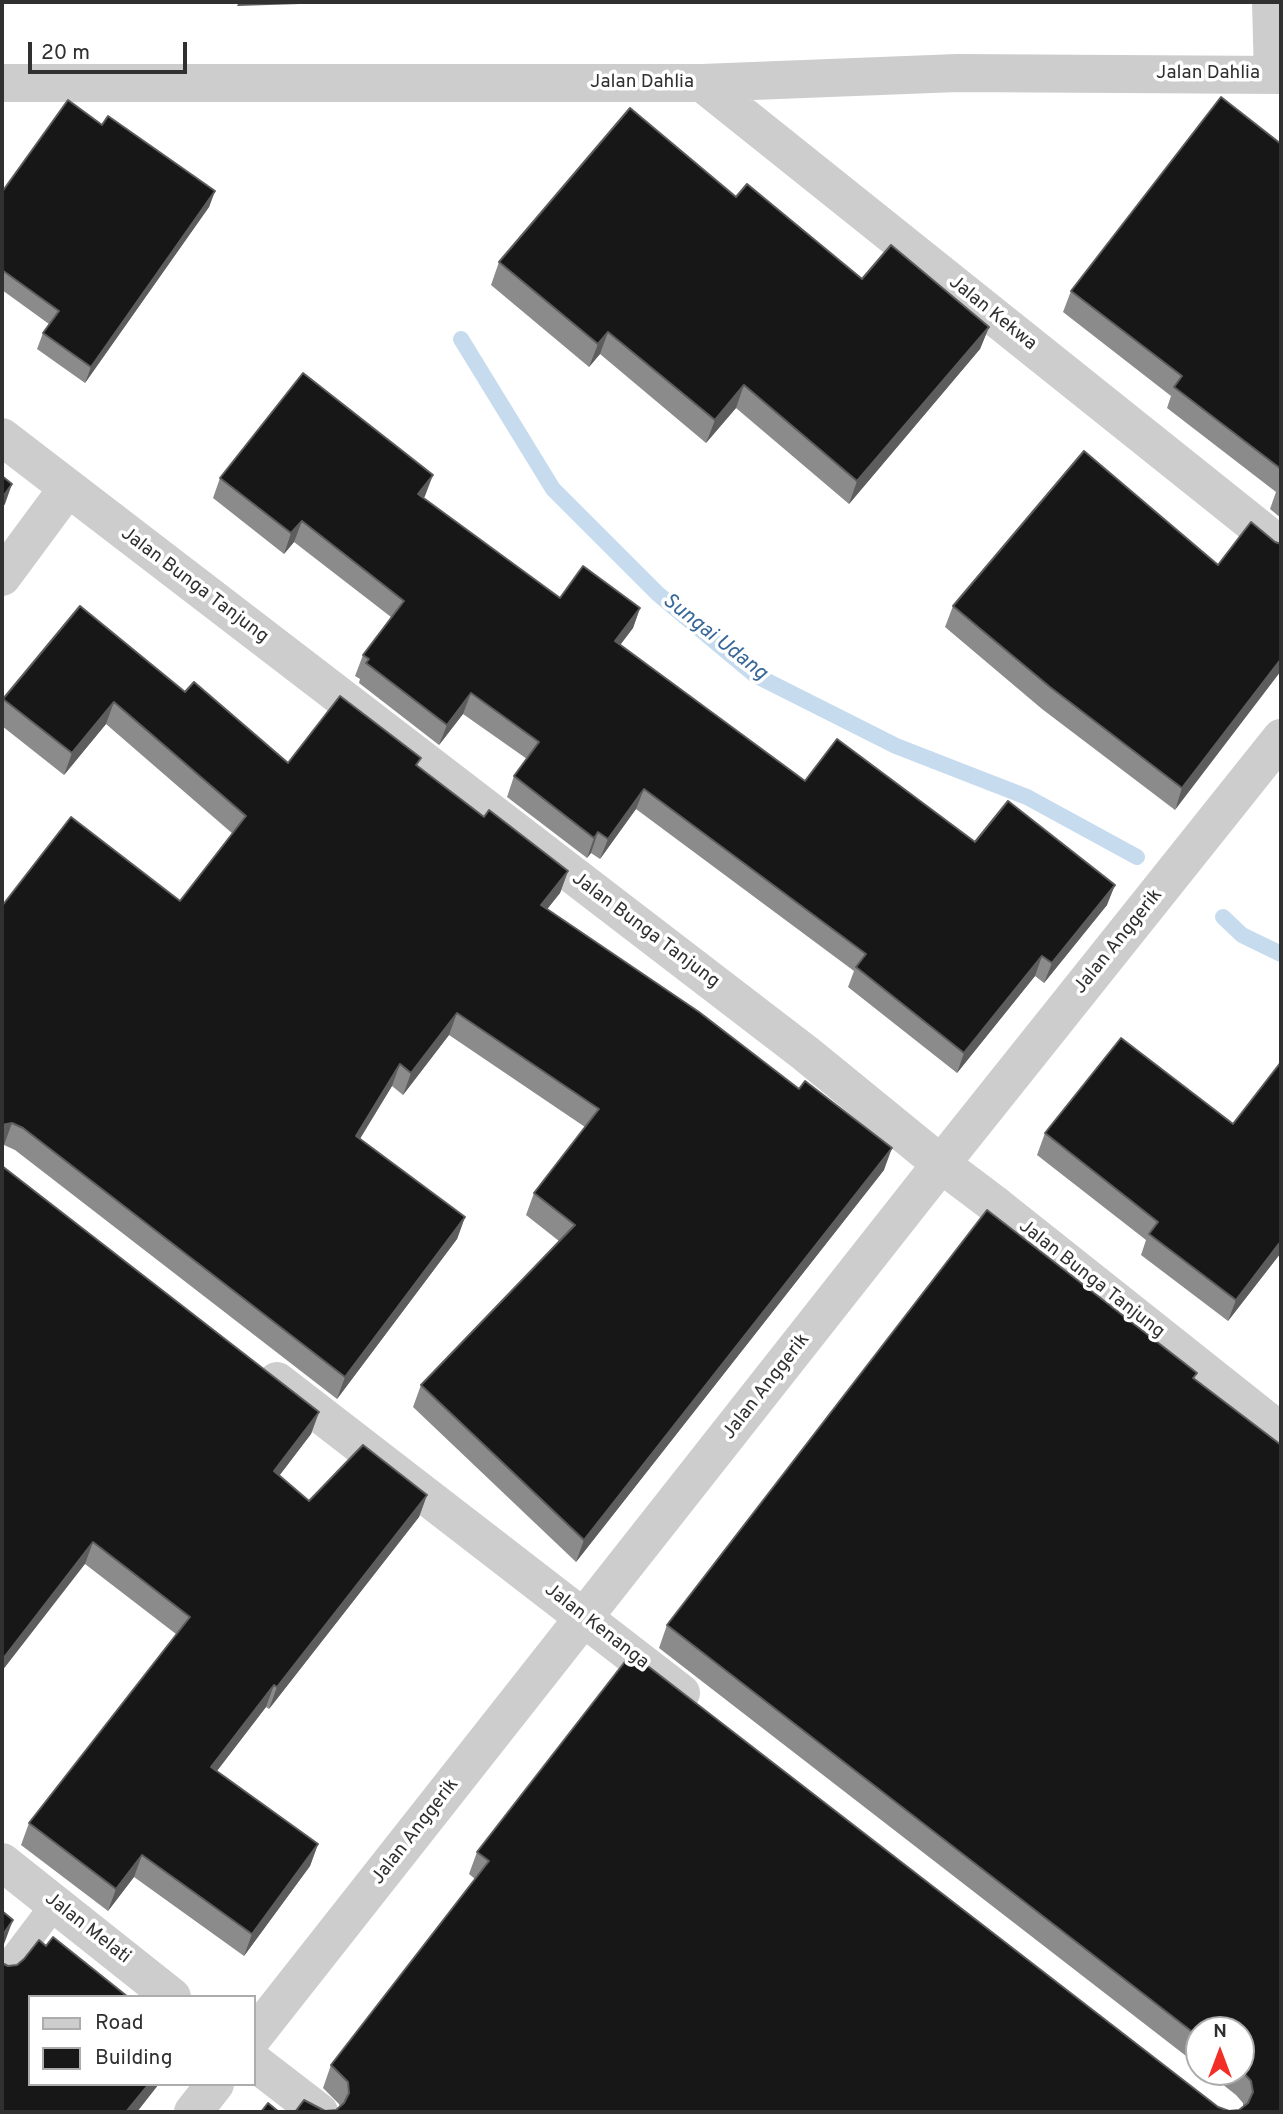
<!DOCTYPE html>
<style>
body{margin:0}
#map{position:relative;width:1283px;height:2114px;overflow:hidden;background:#fff;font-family:Overpass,sans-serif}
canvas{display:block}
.frame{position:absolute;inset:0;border:4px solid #303030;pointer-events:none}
.legend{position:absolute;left:28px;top:1995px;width:228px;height:91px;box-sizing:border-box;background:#fff;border:2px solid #acacac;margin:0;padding:9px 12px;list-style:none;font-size:21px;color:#303030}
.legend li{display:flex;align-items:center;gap:14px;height:35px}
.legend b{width:35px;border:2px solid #acacac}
.north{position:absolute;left:1185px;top:2016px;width:70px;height:70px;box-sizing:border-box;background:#fff;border:2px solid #acacac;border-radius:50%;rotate:0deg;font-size:19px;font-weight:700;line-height:28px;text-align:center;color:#303030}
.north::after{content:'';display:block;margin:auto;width:24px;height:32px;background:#f22e26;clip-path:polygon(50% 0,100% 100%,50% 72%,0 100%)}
.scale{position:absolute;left:28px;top:42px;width:159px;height:32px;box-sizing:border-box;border:4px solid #303030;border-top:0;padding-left:9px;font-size:21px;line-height:24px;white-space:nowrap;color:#303030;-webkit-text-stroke:5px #fff;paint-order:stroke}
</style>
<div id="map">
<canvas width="1283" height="2114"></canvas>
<div class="frame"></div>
<ul class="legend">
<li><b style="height:9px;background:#cdcdcd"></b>Road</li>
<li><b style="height:19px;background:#171717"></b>Building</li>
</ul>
<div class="north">N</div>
<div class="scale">20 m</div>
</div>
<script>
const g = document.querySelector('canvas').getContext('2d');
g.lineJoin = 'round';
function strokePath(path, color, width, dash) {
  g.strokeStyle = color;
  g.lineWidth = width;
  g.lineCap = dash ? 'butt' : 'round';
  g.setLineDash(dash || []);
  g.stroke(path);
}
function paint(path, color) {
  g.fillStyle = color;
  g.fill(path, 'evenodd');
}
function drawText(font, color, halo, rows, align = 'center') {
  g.font = font + ' Overpass,sans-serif';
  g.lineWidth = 7;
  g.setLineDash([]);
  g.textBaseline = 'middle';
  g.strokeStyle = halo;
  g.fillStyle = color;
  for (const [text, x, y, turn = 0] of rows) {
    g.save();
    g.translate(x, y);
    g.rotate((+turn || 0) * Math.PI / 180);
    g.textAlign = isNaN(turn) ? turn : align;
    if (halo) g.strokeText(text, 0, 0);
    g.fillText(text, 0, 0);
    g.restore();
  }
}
strokePath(new Path2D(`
 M 461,339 L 553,489 L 658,594 L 755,675 L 896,746 L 1027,797 L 1137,857
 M 1223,917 L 1242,935 L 1281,954`), '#c7dbef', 16);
strokePath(new Path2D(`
 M 2,1974 L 55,1904`), '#cdcdcd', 28);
strokePath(new Path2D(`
 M 1271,2 L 1273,75
 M 2,83 L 702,83 L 957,73 L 1281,75
 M 702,83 L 1281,546
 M 2,437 L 805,1053 L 941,1164 L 998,1207 L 1281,1432
 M 2,577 L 67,489
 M 277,1381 L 681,1693
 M 2,1862 L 172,1997
 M 254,2036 L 941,1164 L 1281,738
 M 254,2062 L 319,2112
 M 193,2112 L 215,2084`), '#cdcdcd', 38);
paint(new Path2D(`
 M 102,125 L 215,191 L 209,207 L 85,383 L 37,349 L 43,333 L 49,324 L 2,290 L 2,192 Z
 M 1281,144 L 1281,518 L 1270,509 L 1276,492 L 1167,408 L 1171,396 L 1063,312 L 1071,291 Z
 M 736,197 L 862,279 L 989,327 L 980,349 L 849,504 L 736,408 L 706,443 L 600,354 L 589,367 L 491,285 L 499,262 Z
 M 220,478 L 425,496 L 423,498 L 560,598 L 640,608 L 633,628 L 620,645 L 805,781 L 975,842 L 1107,905 L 1044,983 L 1035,976 L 957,1073 L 848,987 L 854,971 L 636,809 L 600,859 L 591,853 L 587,858 L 507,797 L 514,776 L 527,759 L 463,714 L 439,745 L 359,683 L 360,679 L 355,676 L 363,655 L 391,617 L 294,542 L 284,554 L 213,498 Z
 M 1275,542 L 1175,810 L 1042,709 L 945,627 L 953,606 L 1218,565 Z
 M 185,692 L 288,763 L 418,767 L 484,817 L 568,871 L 560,893 L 547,909 L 884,1170 L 576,1562 L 413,1407 L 421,1385 L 559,1241 L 526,1215 L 534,1193 L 585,1127 L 449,1035 L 403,1095 L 392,1086 L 360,1139 L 465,1217 L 457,1239 L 337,1399 L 15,1150 L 4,1145 L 2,1146 L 2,906 L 180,901 L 233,834 L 106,724 L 64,775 L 2,726 L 2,703 L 3,699 Z
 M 1281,1062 L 1281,1255 L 1280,1254 L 1228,1321 L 1141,1255 L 1146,1240 L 1037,1155 L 1045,1133 L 1233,1124 Z
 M 2,1166 L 319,1412 L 311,1434 L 279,1476 L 309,1501 L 427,1495 L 419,1517 L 269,1709 L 266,1707 L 217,1771 L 318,1844 L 310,1866 L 244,1956 L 134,1877 L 108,1911 L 21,1845 L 29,1823 L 176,1634 L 85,1564 Z
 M 1195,1379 L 1281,2112 L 325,2111 L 336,2110 L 340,2107 L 339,2104 L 323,2088 L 331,2065 L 475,1879 L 469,1874 L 477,1852 L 1229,2111 L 1239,2110 L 1243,2107 L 1243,2103 L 1236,2095 L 1207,2072 L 1241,2072 L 1241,2030 L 1199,2030 L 1199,2066 L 659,1648 L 667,1625 Z`), '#8b8b8b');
paint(new Path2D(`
 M 239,2 L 332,2 L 331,3 L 237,6 Z
 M 215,191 L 209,207 L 85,383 L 91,367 Z
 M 989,327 L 980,349 L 849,504 L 857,481 Z
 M 608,332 L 600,354 L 589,367 L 598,344 Z
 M 744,385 L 736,408 L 706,443 L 715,420 Z
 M 433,475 L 425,496 L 410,515 L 418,494 Z
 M 12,484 L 5,504 L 2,509 L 2,498 Z
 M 302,521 L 294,542 L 284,554 L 291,533 Z
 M 640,608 L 633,628 L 608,661 L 615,641 Z
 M 1281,659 L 1281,671 L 1175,810 L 1182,788 Z
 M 471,693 L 463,714 L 439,745 L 447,725 Z
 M 114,702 L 106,724 L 64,775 L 72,753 Z
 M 644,789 L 636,809 L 600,859 L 608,839 Z
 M 598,832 L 591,853 L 587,858 L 594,838 Z
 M 568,871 L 560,893 L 533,927 L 541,905 Z
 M 1115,885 L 1107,905 L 1044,983 L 1052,963 Z
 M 1042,956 L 1035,976 L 957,1073 L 964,1053 Z
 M 457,1013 L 449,1035 L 403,1095 L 411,1073 Z
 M 400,1064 L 392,1086 L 348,1158 L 356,1136 Z
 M 12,1123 L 4,1145 L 2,1146 L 2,1125 Z
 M 892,1148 L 884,1170 L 576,1562 L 584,1540 Z
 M 465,1217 L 457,1239 L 337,1399 L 345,1377 Z
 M 1281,1241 L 1281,1250 L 1280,1254 L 1228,1321 L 1236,1300 Z
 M 319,1412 L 311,1434 L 266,1493 L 274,1471 Z
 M 427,1495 L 419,1517 L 269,1709 L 277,1687 Z
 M 93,1542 L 85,1564 L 2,1671 L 2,1660 Z
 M 274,1685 L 266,1707 L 203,1789 L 211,1767 Z
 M 318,1844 L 310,1866 L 244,1956 L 252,1934 Z
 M 142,1855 L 134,1877 L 108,1911 L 116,1889 Z
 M 13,1920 L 4,1944 L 2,1947 L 2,1936 Z
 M 149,2084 L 159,2084 L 137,2112 L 126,2112 Z`), '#5d5d5d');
const building = new Path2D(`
 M 1221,97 L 1281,144 L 1281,469 L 1174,387 L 1182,376 L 1071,291 Z
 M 68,100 L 102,125 L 108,116 L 215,191 L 91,367 L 43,333 L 59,311 L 2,270 L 2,192 Z
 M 630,108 L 736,197 L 747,184 L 862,279 L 891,245 L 989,327 L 857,481 L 744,385 L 715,420 L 608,332 L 598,344 L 499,262 Z
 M 303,373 L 433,475 L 418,494 L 560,598 L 583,566 L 640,608 L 615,641 L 805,781 L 837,739 L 975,842 L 1008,801 L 1115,885 L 1052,963 L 1042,956 L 964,1053 L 856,967 L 866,954 L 644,789 L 608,839 L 598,832 L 594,838 L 514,776 L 539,742 L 471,693 L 447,725 L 366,663 L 369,659 L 363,655 L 404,601 L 302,521 L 291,533 L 220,478 Z
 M 1084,451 L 1218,565 L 1251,522 L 1275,542 L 1281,544 L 1281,659 L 1182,788 L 1050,687 L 953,606 Z
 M 2,476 L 12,484 L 2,498 Z
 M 80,606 L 185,692 L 194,682 L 288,763 L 340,696 L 421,758 L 416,765 L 484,817 L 489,810 L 568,871 L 541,905 L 699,1012 L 799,1089 L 805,1081 L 892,1148 L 584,1540 L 421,1385 L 575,1225 L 534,1193 L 599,1109 L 457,1013 L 411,1073 L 400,1064 L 356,1136 L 465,1217 L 345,1377 L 23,1128 L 12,1123 L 2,1125 L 2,906 L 71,817 L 180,901 L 246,816 L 114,702 L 72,753 L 3,699 Z
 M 1121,1038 L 1233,1124 L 1281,1062 L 1281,1241 L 1236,1300 L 1149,1234 L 1158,1222 L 1045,1133 Z
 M 2,1166 L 319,1412 L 274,1471 L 309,1501 L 363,1445 L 427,1495 L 277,1687 L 274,1685 L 211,1767 L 318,1844 L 252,1934 L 142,1855 L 116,1889 L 29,1823 L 190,1617 L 93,1542 L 2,1660 Z
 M 987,1210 L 1197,1373 L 1193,1378 L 1281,1445 L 1281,2112 L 295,2112 L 304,2100 L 325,2111 L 336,2110 L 344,2103 L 349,2093 L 348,2082 L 331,2065 L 489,1861 L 477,1852 L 627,1659 L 636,1666 L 640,1660 L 1218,2107 L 1229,2111 L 1239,2110 L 1248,2103 L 1253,2092 L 1251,2081 L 1241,2070 L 1241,2030 L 1199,2030 L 1199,2037 L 667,1625 Z
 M 2,1911 L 13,1920 L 2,1936 Z
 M 53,1937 L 128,1997 L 30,1997 L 30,2084 L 149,2084 L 126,2112 L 2,2112 L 2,1963 L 8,1966 L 17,1965 L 24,1959 L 39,1940 L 46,1946 Z
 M 268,2103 L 279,2112 L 261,2112 Z`);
paint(building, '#171717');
strokePath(building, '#5d5d5d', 2);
drawText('19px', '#303030', '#fff', [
 ["Jalan Dahlia",1208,74],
 ["Jalan Dahlia",642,83],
 ["Jalan Kekwa",992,314,39],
 ["Jalan Bunga Tanjung",194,586,37],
 ["Jalan Bunga Tanjung",645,931,37],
 ["Jalan Anggerik",1119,942,-51],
 ["Jalan Bunga Tanjung",1091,1280,38],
 ["Jalan Anggerik",767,1387,-52],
 ["Jalan Kenanga",596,1627,38],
 ["Jalan Anggerik",416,1832,-52],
 ["Jalan Melati",87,1929,38]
]);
drawText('italic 21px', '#376798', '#fff', [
 ["Sungai Udang",714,638,38]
]);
</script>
